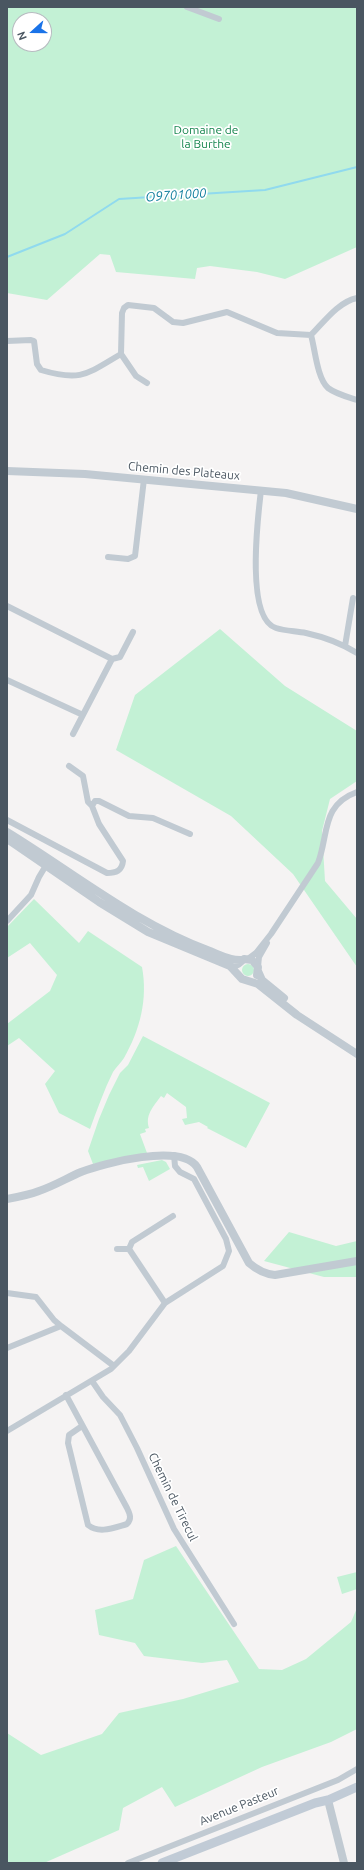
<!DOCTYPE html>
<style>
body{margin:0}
#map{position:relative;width:364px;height:1870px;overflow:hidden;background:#f5f3f3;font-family:Ubuntu,sans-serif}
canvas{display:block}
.frame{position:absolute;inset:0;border:8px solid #4a5661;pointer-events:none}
.north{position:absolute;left:12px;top:12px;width:40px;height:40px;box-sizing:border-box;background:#fff;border:1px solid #b7bbc0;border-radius:50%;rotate:249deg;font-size:11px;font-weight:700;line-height:16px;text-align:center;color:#4a5661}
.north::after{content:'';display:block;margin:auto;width:14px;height:18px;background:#1a73e8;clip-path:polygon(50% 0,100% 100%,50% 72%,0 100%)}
</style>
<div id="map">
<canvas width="364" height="1870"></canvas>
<div class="frame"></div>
<div class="north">N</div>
</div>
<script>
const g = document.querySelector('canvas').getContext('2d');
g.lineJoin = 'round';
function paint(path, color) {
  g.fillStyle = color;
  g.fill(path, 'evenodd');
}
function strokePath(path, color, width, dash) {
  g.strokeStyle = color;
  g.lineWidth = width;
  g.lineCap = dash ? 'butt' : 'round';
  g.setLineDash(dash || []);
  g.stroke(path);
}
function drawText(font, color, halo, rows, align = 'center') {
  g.font = font + ' Ubuntu,sans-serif';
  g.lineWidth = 3.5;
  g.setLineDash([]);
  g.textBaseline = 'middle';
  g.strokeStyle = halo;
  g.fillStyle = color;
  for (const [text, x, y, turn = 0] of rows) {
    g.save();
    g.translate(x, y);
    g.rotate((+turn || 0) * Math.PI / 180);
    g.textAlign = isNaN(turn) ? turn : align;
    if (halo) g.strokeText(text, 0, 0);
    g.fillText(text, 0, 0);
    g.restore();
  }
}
paint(new Path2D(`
 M 7,7 L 357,7 L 357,247 L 285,279 L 257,272 L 210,266 L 197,268 L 195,279 L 116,272 L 110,255 L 100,254 L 47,300 L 7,293 ZM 20,20 L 44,20 L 44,44 L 20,44 Z
 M 220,629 L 285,686 L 357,731 L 357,781 L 330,799 L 322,831 L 325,881 L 357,919 L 357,967 L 293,874 L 231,816 L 116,750 L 135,695 Z
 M 34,899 L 79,943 L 88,931 L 142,967 C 148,999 140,1030 124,1058 C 121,1063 116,1067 113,1072 C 104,1090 97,1110 90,1129 L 59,1113 L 45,1084 L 55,1071 L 19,1038 L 7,1046 L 7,1024 L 50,991 L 57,975 L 30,943 L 7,958 L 7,927 Z
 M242 970a6 6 0 1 1 12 0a6 6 0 1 1-12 0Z
 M 143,1036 L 270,1103 L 246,1148 L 207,1128 L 208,1127 L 199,1122 L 185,1125 L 182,1119 L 187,1118 L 186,1107 L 167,1093 L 164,1098 L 161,1096 C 153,1107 145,1115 149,1128 L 145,1129 L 146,1132 L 140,1134 L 147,1153 L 93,1164 L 88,1151 L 99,1119 L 109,1095 L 120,1073 L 128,1065 Z
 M 162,1160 L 166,1162 L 170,1169 L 149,1181 L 143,1167 L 138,1168 L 137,1165 Z
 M 289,1232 L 336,1246 L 357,1241 L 357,1277 L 324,1277 L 264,1261 Z
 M 176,1546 L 259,1669 L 282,1670 L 306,1659 L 351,1622 L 357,1608 L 357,1729 L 331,1742 L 262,1767 L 175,1807 L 162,1787 L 123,1808 L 119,1830 L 44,1863 L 7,1863 L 7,1733 L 41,1755 L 102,1734 L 119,1713 L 183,1699 L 239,1682 L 227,1660 L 202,1663 L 144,1656 L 135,1643 L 99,1635 L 95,1610 L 133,1599 L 144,1560 Z
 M 357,1572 L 357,1589 L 342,1594 L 337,1577 Z`), '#c3f1d5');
strokePath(new Path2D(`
 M 7,257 L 65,234 L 119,199 L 265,190 L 357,167`), '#90daee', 2);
strokePath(new Path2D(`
 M 187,7 L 219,19
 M 357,298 C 338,302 324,322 311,335 C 315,349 317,378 328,388 C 336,394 348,397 357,400
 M 7,341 L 31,340 L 34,341 L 37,364 L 41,370 C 81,382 87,374 121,354 L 122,313 L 124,308 L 128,305 L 154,308 L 173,322 L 183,323 L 227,312 L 277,333 L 311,335
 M 121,354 L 136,376 L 147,383
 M 261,490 C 258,516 245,618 276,628 C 285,631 296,631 306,633 C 324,637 341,643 357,653
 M 108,557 L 128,559 L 135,556 L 144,479
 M 7,606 L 112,659
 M 345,646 L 353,598
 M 7,680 L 83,715
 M 73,734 L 112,659 L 120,657 L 133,632
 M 92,806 L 95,801 L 99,801 L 129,816 L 153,818 L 190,834
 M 7,820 L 107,873 C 116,873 122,871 123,861 L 99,824 L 92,806 L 88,802 L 83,776 L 69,766
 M 7,921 L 31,895 L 39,877 L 48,862
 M 248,959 L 256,953 L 271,934 L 318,863 C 329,834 321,805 357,792
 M 258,967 L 259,957 L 267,943
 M 117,1249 L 129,1249
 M 7,1293 L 36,1297 L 54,1320 L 61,1326
 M 165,1303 L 129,1249 L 132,1242 L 173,1216
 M 7,1348 L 61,1326 L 114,1366
 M 92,1381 L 103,1397 L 120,1415 L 137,1448 L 174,1529 L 234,1624
 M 66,1395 L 127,1508 C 130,1514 132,1519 127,1524 C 113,1528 99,1534 88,1525 L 68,1443 L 69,1435 L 82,1426
 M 7,1431 L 111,1369 L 129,1351 L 165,1303 L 223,1266 L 229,1251 L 226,1239 L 194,1179 L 180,1172 L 175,1166 L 174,1155
 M 128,1863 L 338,1780 L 357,1769`), '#c1cad2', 6);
strokePath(new Path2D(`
 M 7,471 L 85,474 L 286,493 L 357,509
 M 7,832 C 74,873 136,924 210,951 C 220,955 231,961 242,960
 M 7,839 L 99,902 L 148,932 L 230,966 L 242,979 L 258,984 L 297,1015 L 357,1054
 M 238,964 L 244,959 L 252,960 L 258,967 L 257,975
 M 258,971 L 262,980 L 284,998
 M 7,1199 C 18,1197 29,1195 39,1191 C 54,1186 67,1178 81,1172 C 104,1163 181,1143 197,1167 L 249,1263 C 257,1270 264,1274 275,1275 L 357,1261
 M 328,1800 L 344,1863`), '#c1cad2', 8);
strokePath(new Path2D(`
 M 162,1863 L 315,1803 L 328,1800 L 357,1787`), '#c1cbd6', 9);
drawText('12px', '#17864f', '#fff', [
 ["Domaine de",206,130],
 ["la Burthe",206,144]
]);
drawText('12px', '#4a5661', '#fff', [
 ["Chemin des Plateaux",184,471,5],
 ["Chemin de Tirecul",173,1497,64],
 ["Avenue Pasteur",239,1806,-22]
]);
drawText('italic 13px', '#0c7c9b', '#fff', [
 ["O9701000",176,195,-4]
]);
</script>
